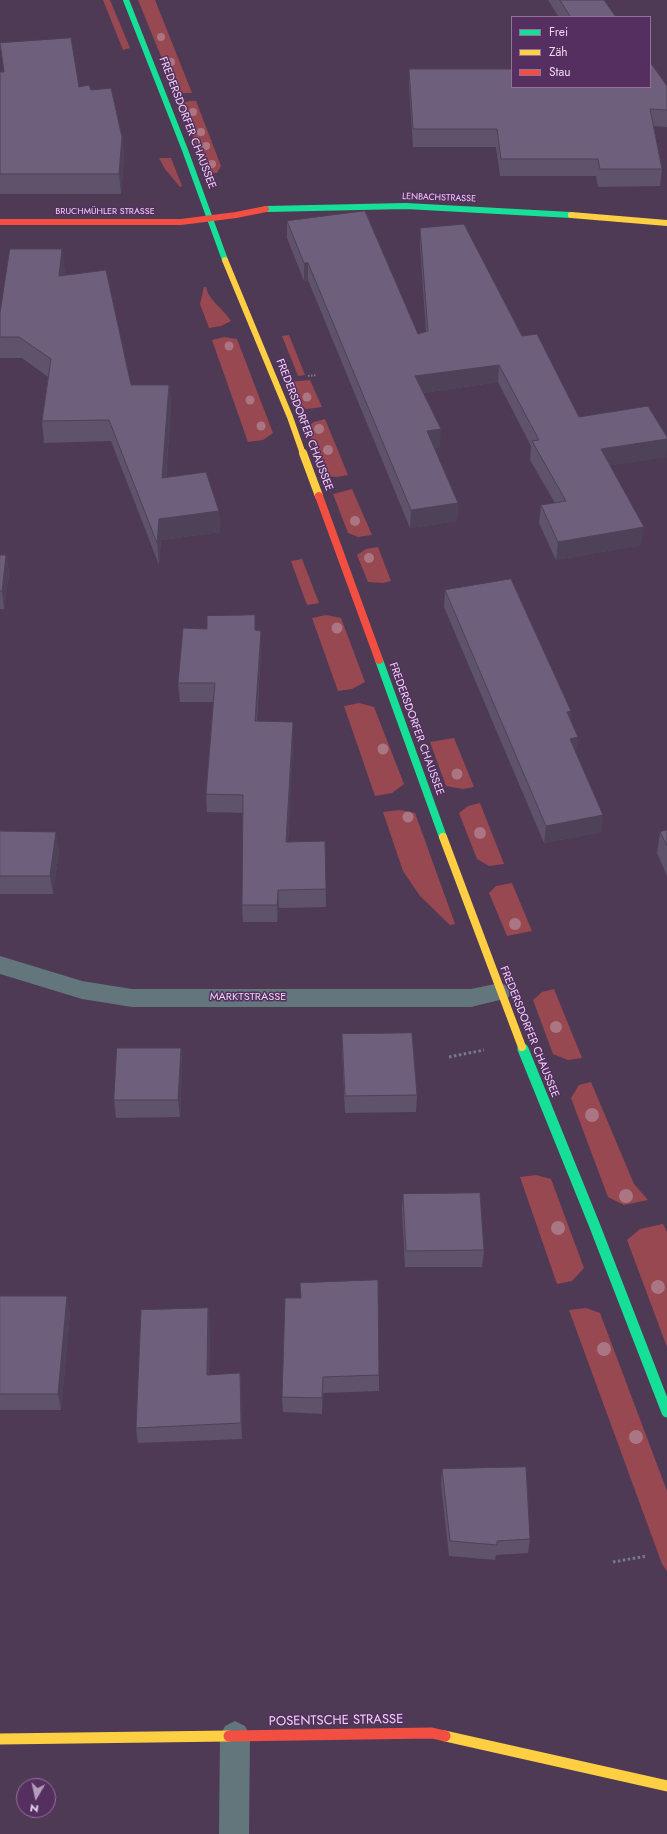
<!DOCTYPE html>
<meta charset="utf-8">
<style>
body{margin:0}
#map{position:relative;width:667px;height:1834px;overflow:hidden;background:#4f3a55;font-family:Jost,sans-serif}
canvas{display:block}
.legend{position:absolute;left:511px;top:16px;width:140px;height:72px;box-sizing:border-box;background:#552f60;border:1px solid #91719a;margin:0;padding:5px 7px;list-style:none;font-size:12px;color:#ebd5f2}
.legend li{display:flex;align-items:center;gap:8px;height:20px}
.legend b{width:20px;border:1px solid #91719a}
.north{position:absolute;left:16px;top:1778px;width:40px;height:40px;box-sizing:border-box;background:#552f60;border:1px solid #91719a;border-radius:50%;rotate:189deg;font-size:11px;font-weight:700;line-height:16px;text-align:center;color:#ebd5f2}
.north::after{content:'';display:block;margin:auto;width:14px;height:18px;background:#b49fbb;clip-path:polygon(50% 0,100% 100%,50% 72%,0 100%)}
</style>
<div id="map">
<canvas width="667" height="1834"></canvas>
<ul class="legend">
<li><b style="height:5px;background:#16e098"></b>Frei</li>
<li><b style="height:5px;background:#ffcf43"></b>Zäh</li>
<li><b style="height:5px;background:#f24e42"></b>Stau</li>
</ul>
<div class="north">N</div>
</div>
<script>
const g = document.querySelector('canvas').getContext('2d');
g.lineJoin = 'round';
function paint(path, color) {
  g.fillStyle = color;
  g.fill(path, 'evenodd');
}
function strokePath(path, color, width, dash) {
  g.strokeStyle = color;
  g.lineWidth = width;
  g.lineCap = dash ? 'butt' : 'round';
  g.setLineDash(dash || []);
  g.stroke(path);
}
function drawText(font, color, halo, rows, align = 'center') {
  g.font = font + ' Jost,sans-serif';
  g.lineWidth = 3;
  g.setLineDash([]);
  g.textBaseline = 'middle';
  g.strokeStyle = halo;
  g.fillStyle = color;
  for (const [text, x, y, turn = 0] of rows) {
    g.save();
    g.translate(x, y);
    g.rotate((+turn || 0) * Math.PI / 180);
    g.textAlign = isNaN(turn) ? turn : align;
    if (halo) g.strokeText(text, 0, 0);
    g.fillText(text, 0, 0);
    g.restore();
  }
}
paint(new Path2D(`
 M 103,0 L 110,0 L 130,48 L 123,50 Z
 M 138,0 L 155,0 L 192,93 L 176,93 Z
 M 189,101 L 196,101 L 221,166 L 217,173 L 207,174 L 181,104 Z
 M 159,158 L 171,158 L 182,186 L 180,187 L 165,169 Z
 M 204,287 L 206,287 C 209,301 223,308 231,321 L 221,326 L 209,328 L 200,304 Z
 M 289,335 L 305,375 L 298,376 L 282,336 Z
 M 224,337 L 237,339 L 273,433 L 263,440 L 248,442 L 212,340 Z
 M 310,380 L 322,407 L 307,409 L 297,407 L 289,382 Z
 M 325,419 L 348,475 L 337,477 L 325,476 L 307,427 L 314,422 Z
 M 352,489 L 372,535 L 358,537 L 348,533 L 333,494 Z
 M 378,547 L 391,581 L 383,583 L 368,582 L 357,555 L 366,549 Z
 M 302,559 L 319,603 L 307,605 L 291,561 Z
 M 326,615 L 341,618 L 365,682 L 352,689 L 338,691 L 312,618 Z
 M 359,703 L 374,707 L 404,784 L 392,793 L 375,796 L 344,706 Z
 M 454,738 L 474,787 L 463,789 L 446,786 L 430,742 Z
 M 480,803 L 504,864 L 489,866 L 477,859 L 459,813 L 468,806 Z
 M 399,810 L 415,813 L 455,924 L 450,925 L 420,896 L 403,871 L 383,812 Z
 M 512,883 L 532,931 L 507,936 L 489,893 L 496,886 Z
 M 554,989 L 582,1058 L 568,1060 L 553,1054 L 533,1000 L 542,992 Z
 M 591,1082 L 634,1184 L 648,1200 L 624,1205 L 608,1197 L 571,1098 L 579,1085 Z
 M 536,1175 L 551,1179 L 584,1268 L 572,1281 L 557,1284 L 520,1177 Z
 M 663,1224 L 667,1232 L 667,1347 L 627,1240 L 640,1229 Z
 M 586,1308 L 600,1313 L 667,1491 L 667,1571 L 662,1564 L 569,1310 Z`), '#974851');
strokePath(new Path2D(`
 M 308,376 L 317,375`), '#747c85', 2, [1.5, 1.5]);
strokePath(new Path2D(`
 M 449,1057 L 484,1050
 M 613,1562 L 647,1556`), '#747c85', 3, [2.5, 2.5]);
paint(new Path2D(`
 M 0,956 L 82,981 L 132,989 L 471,989 L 500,983 L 508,986 L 511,992 L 508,998 L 471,1007 L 132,1007 L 82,999 L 0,974 Z
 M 235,1721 L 245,1726 L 250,1736 L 249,1834 L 219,1834 L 220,1736 L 225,1726 Z`), '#62767c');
strokePath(new Path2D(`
 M 126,0 L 185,150 L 225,260
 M 266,209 L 406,206 L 571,215`), '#16e098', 6);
strokePath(new Path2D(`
 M 379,660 L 443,837
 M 522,1047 L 523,1050`), '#16e098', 8);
strokePath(new Path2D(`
 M 523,1049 L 594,1224 L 667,1412`), '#16e098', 11);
strokePath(new Path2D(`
 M 571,215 L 667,223
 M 225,260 L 290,417 L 303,454`), '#ffcf43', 6);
strokePath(new Path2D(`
 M 303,453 L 319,496
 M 443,837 L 522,1047`), '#ffcf43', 8);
strokePath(new Path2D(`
 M 445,1736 L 667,1786
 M 0,1739 L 229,1736`), '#ffcf43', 11);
strokePath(new Path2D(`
 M 0,222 L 181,222 L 236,215 L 266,209`), '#f24e42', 6);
strokePath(new Path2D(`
 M 319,496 L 379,660`), '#f24e42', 8);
strokePath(new Path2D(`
 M 229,1736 L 432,1733 L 445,1736`), '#f24e42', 11);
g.fillStyle = '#ab7683';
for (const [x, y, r] of [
 [161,37,4],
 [171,62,4],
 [193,112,4],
 [201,132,4],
 [206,146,4],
 [212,164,4],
 [229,346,4.5],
 [307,397,4.5],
 [250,400,4.5],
 [261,426,4.5],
 [319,429,5],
 [328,450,5],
 [355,521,5],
 [369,558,5],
 [337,628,5.5],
 [383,749,5.5],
 [457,774,5.5],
 [408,817,5.5],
 [480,833,6],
 [515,924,6],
 [556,1027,6],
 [592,1115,7],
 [626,1196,7],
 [558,1228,7],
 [658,1287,7],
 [604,1349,7],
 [636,1437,7]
]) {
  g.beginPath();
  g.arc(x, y, r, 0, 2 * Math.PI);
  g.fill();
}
paint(new Path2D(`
 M 548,0 L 604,0 L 616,17 L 559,17 Z
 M 409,69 L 667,86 L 667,127 L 653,126 L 662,169 L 660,186 L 598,187 L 596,176 L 500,176 L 496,147 L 413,147 L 409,86 Z
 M 0,72 L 79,87 L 91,90 L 122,137 L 124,157 L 121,194 L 0,194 Z
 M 287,221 L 418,334 L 426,332 L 420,245 L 420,228 L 522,336 L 579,417 L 666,457 L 610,465 L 641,545 L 556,560 L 539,523 L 541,505 L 555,503 L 530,460 L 531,446 L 498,382 L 423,393 L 440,447 L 434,448 L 458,503 L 457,521 L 410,528 L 308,280 L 304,281 L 287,238 Z
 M 65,269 L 64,275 L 131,385 L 169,385 L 171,406 L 166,478 L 219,511 L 220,532 L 161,540 L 159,565 L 111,441 L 44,443 L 42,421 L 48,377 L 22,358 L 0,358 L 0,313 Z
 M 0,555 L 6,555 L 9,573 L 4,609 L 0,609 Z
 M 445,590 L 571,711 L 570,719 L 576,752 L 601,832 L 544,843 L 444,607 Z
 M 256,630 L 261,631 L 261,649 L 257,721 L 293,741 L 288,842 L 325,841 L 326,907 L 279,908 L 277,922 L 243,922 L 242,905 L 243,813 L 207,812 L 206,794 L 213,702 L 180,702 L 178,683 Z
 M 667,830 L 667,876 L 657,853 L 660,832 Z
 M 0,831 L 59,850 L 53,894 L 0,894 Z
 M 342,1034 L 417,1095 L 416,1112 L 345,1113 L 342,1051 Z
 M 181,1048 L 182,1066 L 180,1117 L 116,1118 L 114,1100 Z
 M 403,1194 L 484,1250 L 482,1267 L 405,1267 L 402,1210 Z
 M 300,1283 L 379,1375 L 379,1391 L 323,1393 L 322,1414 L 283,1412 L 282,1397 L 301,1298 Z
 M 0,1296 L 70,1312 L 61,1410 L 0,1410 Z
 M 208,1308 L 210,1324 L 209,1375 L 240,1373 L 241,1389 L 242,1439 L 138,1443 L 136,1428 Z
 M 442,1469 L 530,1539 L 528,1553 L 496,1555 L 495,1560 L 449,1556 L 441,1484 Z`), '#5f526b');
paint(new Path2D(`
 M 122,137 L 124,157 L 121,194 L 119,174 Z
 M 62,249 L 65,269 L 61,296 L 59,276 Z
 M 304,263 L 308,263 L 308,280 L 304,281 Z
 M 499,365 L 498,382 L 415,394 L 415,376 Z
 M 169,385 L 171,406 L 164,499 L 162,478 Z
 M 441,429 L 440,447 L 426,449 L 427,431 Z
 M 667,439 L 667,448 L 666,457 L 599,467 L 601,449 Z
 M 458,503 L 457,521 L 410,528 L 411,510 Z
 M 219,511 L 220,532 L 161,540 L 159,565 L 157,543 L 159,519 Z
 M 644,527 L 641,545 L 556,560 L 558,542 Z
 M 6,555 L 9,573 L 4,609 L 2,591 Z
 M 261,631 L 261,649 L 255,739 L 255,721 Z
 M 571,711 L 569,728 L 567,712 Z
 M 293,722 L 293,741 L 287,860 L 286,842 Z
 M 578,737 L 576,754 L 570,739 Z
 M 603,815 L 601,832 L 544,843 L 546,826 Z
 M 56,832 L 59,850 L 53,894 L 50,876 Z
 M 278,890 L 279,908 L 277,922 L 277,905 Z
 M 181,1048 L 182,1066 L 180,1117 L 178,1100 Z
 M 67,1296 L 70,1312 L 61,1410 L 58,1394 Z
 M 208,1308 L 210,1324 L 208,1391 L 207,1375 Z
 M 240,1373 L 241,1389 L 242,1439 L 241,1423 Z
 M 323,1377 L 323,1393 L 322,1414 L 322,1398 Z`), '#4d4257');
const building = new Path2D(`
 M 560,0 L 604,0 L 616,17 L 571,17 Z
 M 71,38 L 79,87 L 89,85 L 91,90 L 111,88 L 122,137 L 119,174 L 0,174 L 0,72 L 4,72 L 0,43 Z
 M 650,62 L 667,86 L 667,110 L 650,109 L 662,169 L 600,169 L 598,159 L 501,159 L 497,129 L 413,129 L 409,69 L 512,69 L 512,87 L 650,87 Z
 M 365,211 L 418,334 L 428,331 L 420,228 L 464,224 L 522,336 L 537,334 L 579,417 L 648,406 L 667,437 L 667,439 L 601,449 L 644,527 L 558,542 L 541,505 L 566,501 L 532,441 L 539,440 L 499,365 L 415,376 L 441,429 L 427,431 L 458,503 L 411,510 L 308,263 L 304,263 L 287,221 Z
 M 10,249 L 62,249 L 59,276 L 106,270 L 131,385 L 169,385 L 162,478 L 206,472 L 219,511 L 159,519 L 157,543 L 109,420 L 42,421 L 51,359 L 19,337 L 0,337 L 0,313 Z
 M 0,555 L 6,555 L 2,591 L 0,591 Z
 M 511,579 L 571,711 L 567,712 L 578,737 L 570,739 L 603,815 L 546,826 L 445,590 Z
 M 255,615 L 255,630 L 261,631 L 255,721 L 293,722 L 286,842 L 325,841 L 326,889 L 278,890 L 277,905 L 242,905 L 243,795 L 206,794 L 215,683 L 178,683 L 183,628 L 207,629 L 207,616 Z
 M 667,830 L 667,846 L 660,832 Z
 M 0,831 L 56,832 L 50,876 L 0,876 Z
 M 412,1033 L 417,1095 L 345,1096 L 342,1034 Z
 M 117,1048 L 181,1048 L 178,1100 L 114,1100 Z
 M 480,1193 L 484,1250 L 406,1251 L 403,1194 Z
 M 378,1280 L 379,1375 L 323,1377 L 322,1398 L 282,1397 L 285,1298 L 301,1298 L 300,1283 Z
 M 0,1296 L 67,1296 L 58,1394 L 0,1394 Z
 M 208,1308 L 207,1375 L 240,1373 L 241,1423 L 136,1428 L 141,1310 Z
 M 526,1467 L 530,1539 L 497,1541 L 497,1545 L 450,1541 L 442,1469 Z`);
paint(building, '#6e5f7c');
strokePath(building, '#4d4257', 1);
drawText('9px', '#ebd5f2', '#552f60', [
 ["LENBACHSTRASSE",439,198,2],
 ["BRUCHMÜHLER STRASSE",105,212]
]);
drawText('11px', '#ebd5f2', '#552f60', [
 ["FREDERSDORFER CHAUSSEE",187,123,69],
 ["FREDERSDORFER CHAUSSEE",304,425,69],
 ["FREDERSDORFER CHAUSSEE",416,729,70],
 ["MARKTSTRASSE",248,997],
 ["FREDERSDORFER CHAUSSEE",529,1032,68]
]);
drawText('13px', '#ebd5f2', '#552f60', [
 ["POSENTSCHE STRASSE",336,1721,-1]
]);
</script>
